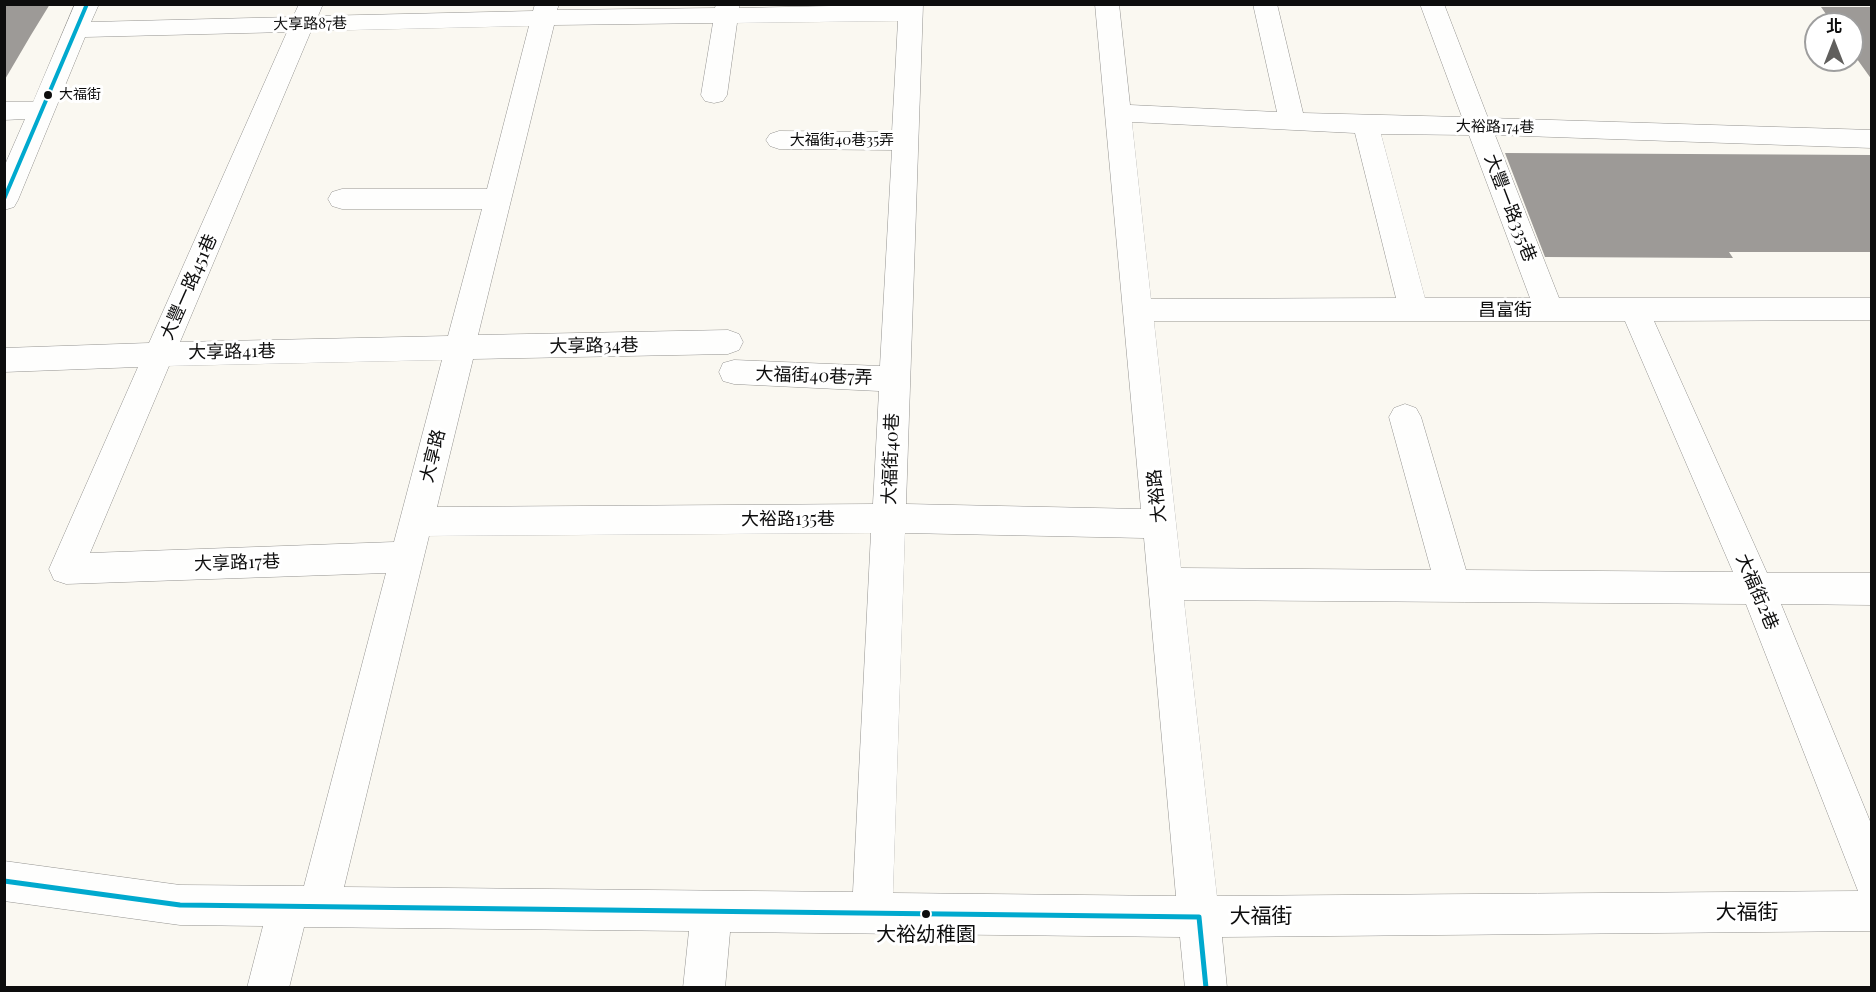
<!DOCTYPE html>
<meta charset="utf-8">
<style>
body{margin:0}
#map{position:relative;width:1876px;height:992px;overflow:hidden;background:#faf8f1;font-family:"Playfair Display","Noto Sans TC",serif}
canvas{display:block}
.frame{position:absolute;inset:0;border:6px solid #0d0d0d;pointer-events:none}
.north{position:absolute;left:1804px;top:12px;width:60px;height:60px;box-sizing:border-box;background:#fff;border:2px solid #9e9e9e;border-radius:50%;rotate:0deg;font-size:16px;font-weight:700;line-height:24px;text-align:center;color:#0d0d0d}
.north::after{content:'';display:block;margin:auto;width:21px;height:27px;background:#605f5d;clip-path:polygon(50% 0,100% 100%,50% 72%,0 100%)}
</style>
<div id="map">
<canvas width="1876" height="992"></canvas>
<div class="frame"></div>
<div class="north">北</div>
</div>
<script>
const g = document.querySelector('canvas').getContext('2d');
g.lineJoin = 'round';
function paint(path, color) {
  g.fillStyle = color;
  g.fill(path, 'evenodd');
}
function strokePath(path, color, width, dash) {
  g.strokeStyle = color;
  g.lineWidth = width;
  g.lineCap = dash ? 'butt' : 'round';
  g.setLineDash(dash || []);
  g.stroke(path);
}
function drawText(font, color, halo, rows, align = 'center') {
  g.font = font + ' "Playfair Display","Noto Sans TC",serif';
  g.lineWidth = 6;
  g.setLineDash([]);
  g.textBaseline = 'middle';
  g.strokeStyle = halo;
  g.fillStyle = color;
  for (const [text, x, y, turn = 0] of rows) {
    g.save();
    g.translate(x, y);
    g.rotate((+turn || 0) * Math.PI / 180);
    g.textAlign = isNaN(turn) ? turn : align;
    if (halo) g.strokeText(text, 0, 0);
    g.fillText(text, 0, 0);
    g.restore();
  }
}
paint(new Path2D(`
 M 50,4 L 31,35 L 4,81 L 4,6 Z
 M 1821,7 L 1872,7 L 1872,80 L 1852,52 L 1852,24 L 1833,24 Z
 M 1505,153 L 1872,155 L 1872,252 L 1729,252 L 1733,258 L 1545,257 Z`), '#9d9a97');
const minor = new Path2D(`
 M 75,4 L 99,4 L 91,22 L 293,17 L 299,4 L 323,4 L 318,16 L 533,11 L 535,4 L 559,4 L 557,10 L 715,8 L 716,4 L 740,4 L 739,8 L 923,4 L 906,504 L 1141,509 L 1095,4 L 1119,4 L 1130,105 L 1277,112 L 1253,4 L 1277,4 L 1303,113 L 1462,117 L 1420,4 L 1444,4 L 1488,118 L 1872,130 L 1872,148 L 1495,135 L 1559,298 L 1872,298 L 1872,320 L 1654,321 L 1767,573 L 1872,573 L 1872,605 L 1781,604 L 1872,826 L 1872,931 L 1222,937 L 1227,988 L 1185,988 L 1180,937 L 730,932 L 725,988 L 683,988 L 689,931 L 304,927 L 289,988 L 247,988 L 263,926 L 180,925 L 4,901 L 4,861 L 180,885 L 304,886 L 386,573 L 66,584 L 54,580 L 49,569 L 138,367 L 4,372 L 4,348 L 149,343 L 287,32 L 85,37 L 18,200 L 14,207 L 4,210 L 4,167 L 25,119 L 4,120 L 4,102 L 33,102 ZM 898,21 L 892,132 L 779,131 L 770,134 L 766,140 L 770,146 L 779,149 L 892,150 L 880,366 L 734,360 L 723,363 L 719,372 L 723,381 L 734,384 L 879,391 L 873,504 L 437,507 L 473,359 L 728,354 L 739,350 L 743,342 L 739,334 L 728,330 L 478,335 L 554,25 L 713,23 L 701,95 L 705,101 L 714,103 L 723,101 L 727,95 L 737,23 ZM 529,26 L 487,189 L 342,189 L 332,192 L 328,199 L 332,206 L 342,209 L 482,209 L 448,336 L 180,342 L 311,31 ZM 1132,122 L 1355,133 L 1396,298 L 1151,299 ZM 1381,134 L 1469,135 L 1530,298 L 1425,298 ZM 1154,321 L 1625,321 L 1733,572 L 1466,570 L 1421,417 L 1416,408 L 1405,404 L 1394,408 L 1389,417 L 1431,570 L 1181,568 ZM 442,360 L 394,542 L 90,553 L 169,366 ZM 871,533 L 853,892 L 344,887 L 429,536 ZM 905,533 L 1144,538 L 1176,896 L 893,893 ZM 1184,600 L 1746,604 L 1858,891 L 1217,896 Z`);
strokePath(minor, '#949390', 1);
paint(minor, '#fefefd');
strokePath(new Path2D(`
 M 4,199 L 87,4`), '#00a9ce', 4);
strokePath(new Path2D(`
 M 4,881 L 180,905 L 1199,917
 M 1199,917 L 1206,988`), '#00a9ce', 5);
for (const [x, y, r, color] of [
 [48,95,5,"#0d0d0d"],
 [926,914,5,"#0d0d0d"]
]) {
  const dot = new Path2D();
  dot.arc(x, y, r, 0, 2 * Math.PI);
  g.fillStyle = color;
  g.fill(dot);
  strokePath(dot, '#fff', 2);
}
drawText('14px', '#0d0d0d', '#fff', [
 ["大福街",59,95]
], 'left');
drawText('15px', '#0d0d0d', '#fff', [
 ["大享路87巷",310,24,-1],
 ["大裕路174巷",1495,127,1],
 ["大福街40巷35弄",842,140]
]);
drawText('18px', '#0d0d0d', '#fff', [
 ["大豐一路335巷",1510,208,69],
 ["大豐一路451巷",189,287,-66],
 ["昌富街",1505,310],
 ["大享路34巷",594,346,-1],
 ["大享路41巷",232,352,-1],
 ["大福街40巷7弄",814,376,2],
 ["大享路",433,456,-76],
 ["大福街40巷",891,459,-88],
 ["大裕路",1157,496,-96],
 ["大裕路135巷",788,519],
 ["大享路17巷",237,563,-2],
 ["大福街2巷",1757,592,67]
]);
drawText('20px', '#0d0d0d', '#fff', [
 ["大裕幼稚園",926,935]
]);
drawText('21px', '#0d0d0d', '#fff', [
 ["大福街",1747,912],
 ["大福街",1261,916]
]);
</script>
